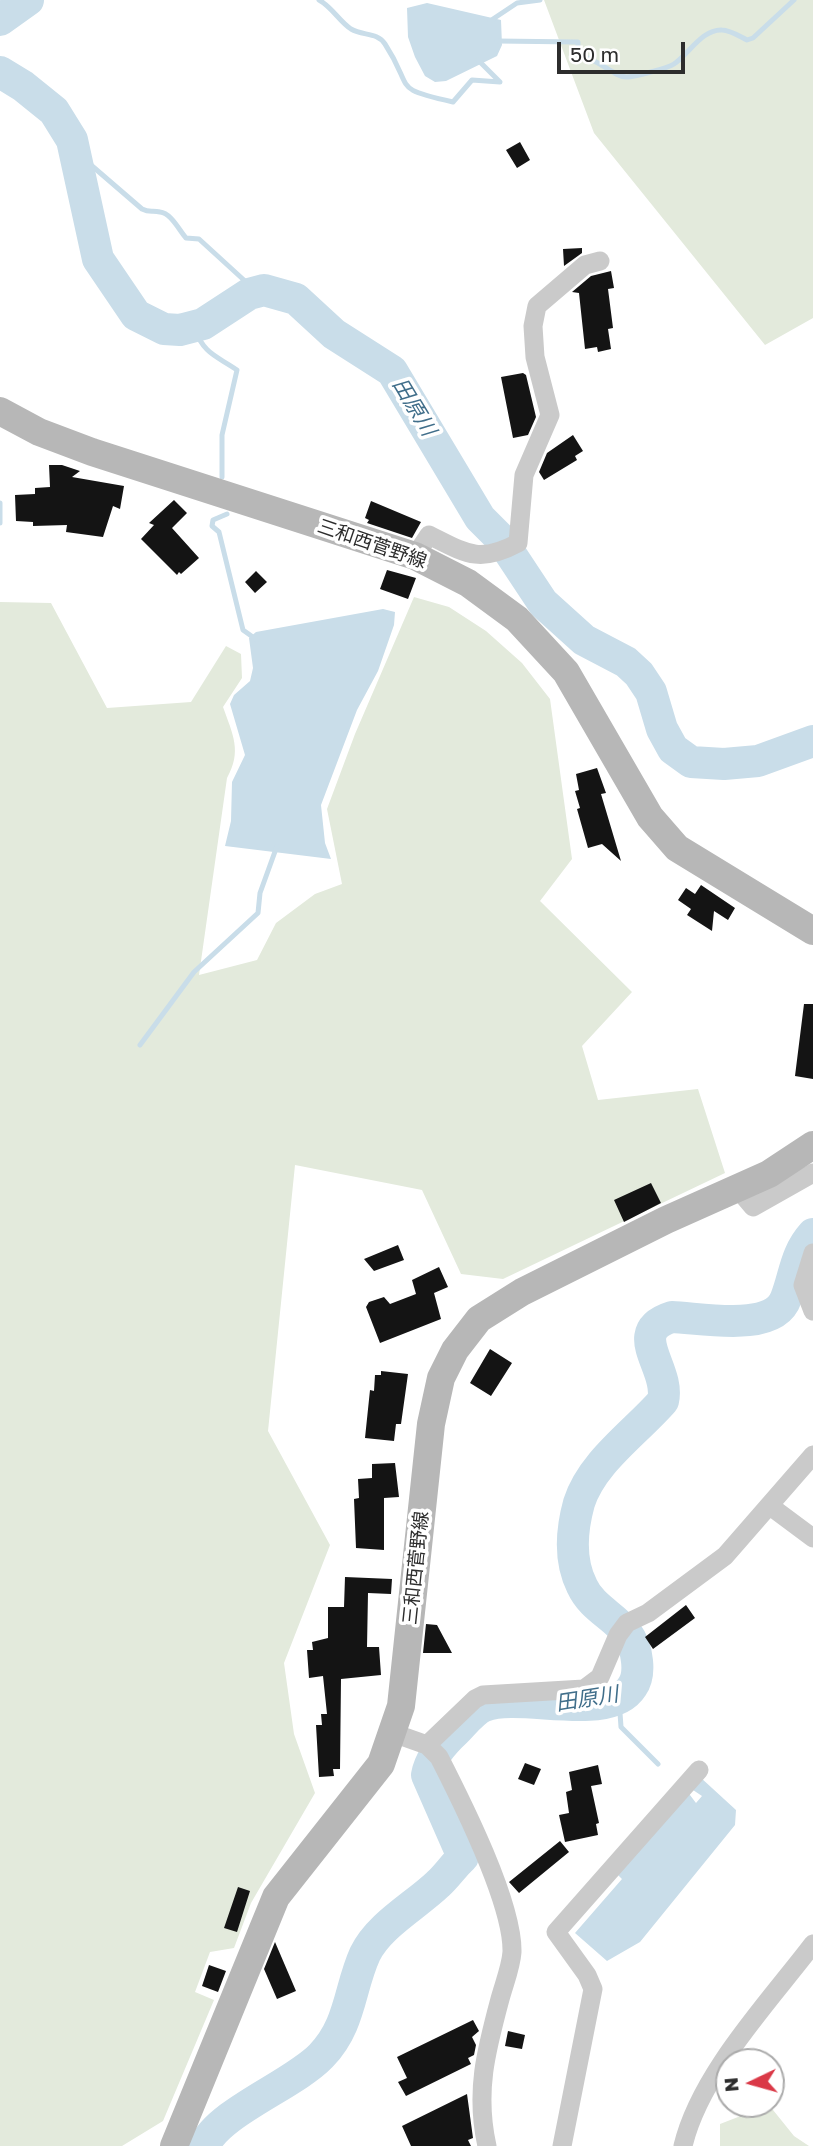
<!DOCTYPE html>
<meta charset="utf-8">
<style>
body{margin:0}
#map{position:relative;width:813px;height:2146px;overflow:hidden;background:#fff;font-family:"Golos Text",sans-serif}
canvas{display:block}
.north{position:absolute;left:715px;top:2048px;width:70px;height:70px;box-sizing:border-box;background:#fff;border:2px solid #ababab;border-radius:50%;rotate:265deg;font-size:19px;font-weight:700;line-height:28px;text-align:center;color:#2d2d2d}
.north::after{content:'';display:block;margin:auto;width:24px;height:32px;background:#da3947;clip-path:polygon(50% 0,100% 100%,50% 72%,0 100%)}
.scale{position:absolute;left:557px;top:42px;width:128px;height:32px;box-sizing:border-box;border:4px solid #2d2d2d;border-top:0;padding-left:9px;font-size:21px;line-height:24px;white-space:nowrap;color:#2d2d2d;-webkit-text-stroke:5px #fff;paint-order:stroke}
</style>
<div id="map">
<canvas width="813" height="2146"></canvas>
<div class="north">N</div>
<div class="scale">50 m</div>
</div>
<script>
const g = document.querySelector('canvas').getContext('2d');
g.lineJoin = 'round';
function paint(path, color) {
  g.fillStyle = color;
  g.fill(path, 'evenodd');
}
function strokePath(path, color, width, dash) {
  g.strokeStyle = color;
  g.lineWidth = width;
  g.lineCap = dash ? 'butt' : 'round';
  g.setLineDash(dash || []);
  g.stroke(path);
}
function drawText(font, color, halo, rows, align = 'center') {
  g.font = font + ' "Golos Text","Noto Sans JP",sans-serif';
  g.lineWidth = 7;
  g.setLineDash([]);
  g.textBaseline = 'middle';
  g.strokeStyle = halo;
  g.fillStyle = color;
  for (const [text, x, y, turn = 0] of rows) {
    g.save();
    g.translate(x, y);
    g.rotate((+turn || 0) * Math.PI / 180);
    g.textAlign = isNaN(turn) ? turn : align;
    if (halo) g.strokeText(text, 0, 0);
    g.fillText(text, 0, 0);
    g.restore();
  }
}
paint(new Path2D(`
 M 544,0 L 813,0 L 813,318 L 765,345 L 594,133 Z
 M 414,597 L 449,607 L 486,631 L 522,663 L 550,699 L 572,859 L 540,901 L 632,992 L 582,1046 L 598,1100 L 698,1089 L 725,1173 L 503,1279 L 461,1274 L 422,1190 L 295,1165 L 268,1431 L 330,1545 L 284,1663 L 294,1734 L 315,1793 L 251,1903 L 234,1948 L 210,1952 L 195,1992 L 214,2000 L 163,2121 L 122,2146 L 0,2146 L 0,602 L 51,603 L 107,708 L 191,702 L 226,646 L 241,654 L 242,678 L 223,707 C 233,735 242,751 227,778 L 199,975 L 257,960 L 276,923 L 315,894 L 342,884 L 327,809 L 355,734 Z
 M 769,2105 L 794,2136 L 809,2146 L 720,2146 L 720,2124 Z`), '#e3eadc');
paint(new Path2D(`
 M 427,3 L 501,20 L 502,45 L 497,56 L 446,81 L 435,82 L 425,76 L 415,57 L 408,37 L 407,8 Z
 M 383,609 L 395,612 L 394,625 L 378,671 L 357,710 L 321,805 L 325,843 L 331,859 L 225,846 L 231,821 L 232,782 L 245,755 L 230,704 L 234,695 L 250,681 L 253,668 L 249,638 L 256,632 Z
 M 700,1777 L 736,1810 L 735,1825 L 640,1942 L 607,1961 L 575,1933 L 622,1879 L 616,1873 L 687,1791 L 696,1803 L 702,1796 L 690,1788 Z`), '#c9dde9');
strokePath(new Path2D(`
 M 319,0 C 332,7 339,21 351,29 C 363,36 377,32 385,44 C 415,90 390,88 453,102 L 472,80 L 500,82 L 478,60
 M 490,21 L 517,3 L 540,0
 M 497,41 L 578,42 L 578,55 C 596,57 615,78 627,77 C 634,77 668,68 674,64 C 689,54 702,29 722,30 C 730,30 739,36 747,40 L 753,38 L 794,0
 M 77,153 L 142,209 C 150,213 152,210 160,212 C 171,213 179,230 186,238 L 199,239 L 257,292
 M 194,328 C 205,355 215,355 237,370 L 222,435 L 222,477
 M 0,503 L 0,523
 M 227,514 L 213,520 L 212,526 L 219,532 L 243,630 L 257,640
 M 140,1045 L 194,972 L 258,913 L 260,893 L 277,846
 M 619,1699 L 621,1727 L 658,1764`), '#c9dde9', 5);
strokePath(new Path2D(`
 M 0,20 L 28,0
 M 0,72 L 23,86 L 54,111 L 72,140 L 98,259 L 136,315 L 164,329 L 180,330 L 203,324 L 249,294 L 264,290 L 296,299 L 334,334 L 392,371 L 480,518 L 500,538 L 543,603 L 584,640 L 626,662 L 639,674 L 651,692 L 662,729 L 673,749 L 691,762 L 724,764 L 758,761 L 813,741
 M 204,2146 C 219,2112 293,2085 321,2056 C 351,2025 349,1989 365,1954 C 379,1925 415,1906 438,1884 C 447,1876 454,1865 463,1857 L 427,1775 C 430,1758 443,1743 456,1731 C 464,1723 473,1711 484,1706 C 520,1692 609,1723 632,1687 C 637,1680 638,1670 637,1661 C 633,1619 596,1617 582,1586 C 569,1560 571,1532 579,1503 C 592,1462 635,1433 663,1401 C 671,1368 624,1332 672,1317 C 702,1318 774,1333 786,1298 C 795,1275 795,1254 813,1234`), '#c9dde9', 32);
paint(new Path2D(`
 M 520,142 L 530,160 L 517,168 L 506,150 Z
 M 582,248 L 582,253 L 564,266 L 563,249 Z
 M 611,271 L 614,288 L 608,289 L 613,328 L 608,329 L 611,349 L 598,352 L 597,347 L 585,349 L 579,293 L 572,292 L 591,276 Z
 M 523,373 L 526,375 L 536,417 L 528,435 L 513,438 L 501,377 Z
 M 573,435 L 583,451 L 575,456 L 577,460 L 544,480 L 539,472 L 547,453 Z
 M 49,465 L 62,465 L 80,471 L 72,477 L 124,486 L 120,509 L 113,506 L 103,537 L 66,532 L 67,525 L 33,526 L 33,522 L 16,521 L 15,495 L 35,494 L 35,488 L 50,487 Z
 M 174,500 L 187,513 L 172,528 L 199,558 L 181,574 L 179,572 L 177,575 L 141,539 L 154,525 L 149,523 Z
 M 371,501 L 421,522 L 412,538 L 367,523 L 369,520 L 365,518 Z
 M 387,570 L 416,578 L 408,599 L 380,589 Z
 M 256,571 L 267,582 L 255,593 L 245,582 Z
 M 597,768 L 606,793 L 601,794 L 621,861 L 602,844 L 588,848 L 577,809 L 580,808 L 575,791 L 579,790 L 576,774 Z
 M 701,885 L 735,908 L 728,920 L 714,911 L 712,931 L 687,915 L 691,909 L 678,900 L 686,888 L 695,894 Z
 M 804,1004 L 813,1004 L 813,1079 L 795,1076 Z
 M 651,1183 L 661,1203 L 624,1222 L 614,1200 Z
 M 398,1245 L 404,1260 L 374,1271 L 364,1259 Z
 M 439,1267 L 448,1287 L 434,1293 L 441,1319 L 380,1343 L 366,1307 L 369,1302 L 384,1297 L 390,1304 L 416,1294 L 412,1280 Z
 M 490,1349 L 512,1363 L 491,1396 L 470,1383 Z
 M 381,1371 L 408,1374 L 401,1424 L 396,1424 L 394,1441 L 365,1438 L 370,1390 L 374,1391 L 375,1375 L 381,1375 Z
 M 395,1463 L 399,1497 L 384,1498 L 384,1550 L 356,1548 L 354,1499 L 359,1498 L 358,1479 L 372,1478 L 372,1464 Z
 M 345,1577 L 392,1579 L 391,1594 L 368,1593 L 367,1647 L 379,1647 L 381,1675 L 341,1679 L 340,1769 L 333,1769 L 334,1776 L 319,1777 L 316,1725 L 322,1725 L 321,1714 L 327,1714 L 323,1676 L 309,1678 L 307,1650 L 313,1650 L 312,1642 L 328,1638 L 328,1607 L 344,1607 Z
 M 686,1605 L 695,1618 L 653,1649 L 645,1637 Z
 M 426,1624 L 437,1625 L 452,1653 L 423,1653 Z
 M 525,1763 L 541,1769 L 534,1785 L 518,1779 Z
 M 598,1765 L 602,1784 L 591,1786 L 599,1823 L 596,1824 L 598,1835 L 565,1842 L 559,1815 L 569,1813 L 566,1792 L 572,1790 L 569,1772 Z
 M 560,1841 L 569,1852 L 519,1893 L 509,1882 Z
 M 238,1887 L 250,1891 L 237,1932 L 224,1928 Z
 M 275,1942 L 296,1991 L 277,1999 L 264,1969 Z
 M 209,1965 L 226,1971 L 218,1992 L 202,1986 Z
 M 473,2020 L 479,2031 L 472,2037 L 476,2045 L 474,2055 L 468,2058 L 471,2064 L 406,2096 L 398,2082 L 407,2078 L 397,2057 Z
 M 508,2031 L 525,2035 L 522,2049 L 505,2046 Z
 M 467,2094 L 473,2138 L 468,2140 L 471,2146 L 411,2146 L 402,2126 Z`), '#141414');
strokePath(new Path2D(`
 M 415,556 L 429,535 C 465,553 479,564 518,543 L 524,475 L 550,415 L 535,357 L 533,326 L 537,306 L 585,265 L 600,261
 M 737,1188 L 753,1207 L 813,1173
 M 813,1253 L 803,1285 L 813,1311
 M 770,1506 L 813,1538
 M 393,1733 L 427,1745 L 439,1757 C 462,1802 513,1903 512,1952 C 511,1967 504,1984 500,1999 C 486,2051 475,2092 487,2146
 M 427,1745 L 475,1699 L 483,1695 L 584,1689 L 600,1677 L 618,1635 L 627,1623 L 648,1613 L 725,1556 L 813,1455
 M 562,2146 L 593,1989 L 587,1975 L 556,1932 L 699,1770
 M 683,2146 C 700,2074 769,2002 813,1944`), '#cacaca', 19);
strokePath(new Path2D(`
 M 0,411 L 39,432 L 92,452 L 415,556 L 468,583 L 517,619 L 566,672 L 650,817 L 677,848 L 813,931
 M 174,2146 L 276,1897 L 381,1764 L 401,1706 L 431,1424 L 441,1378 L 455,1350 L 479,1319 L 522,1292 L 666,1220 L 769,1174 L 813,1145`), '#b7b7b7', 28);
drawText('19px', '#2d2d2d', '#fff', [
 ["三和西菅野線",372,544,19],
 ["三和西菅野線",416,1568,-84]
]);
drawText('italic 21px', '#406e8a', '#fff', [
 ["田原川",414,407,59],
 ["田原川",587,1699,-9]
]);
</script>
